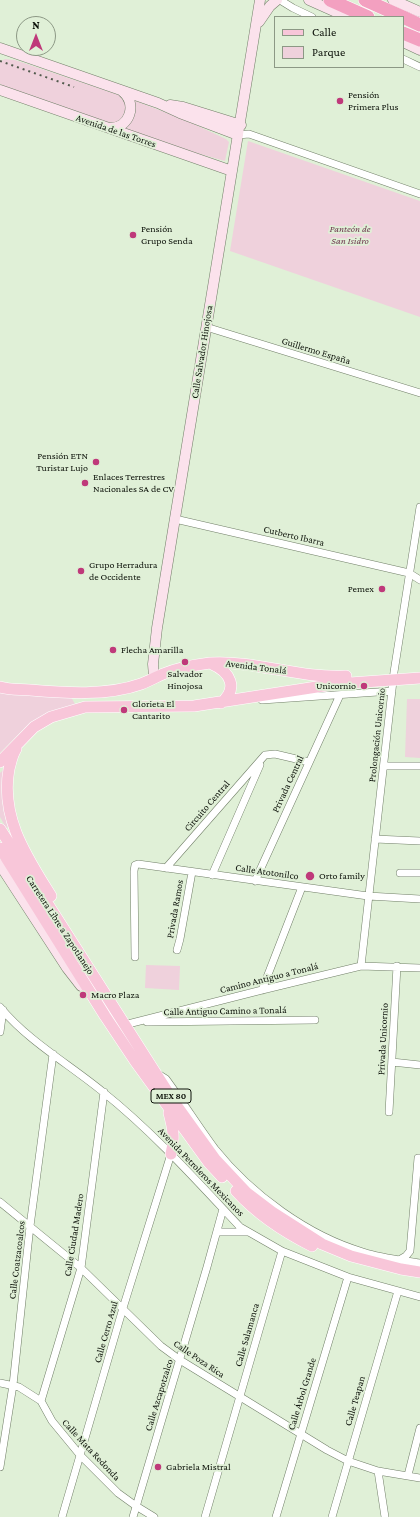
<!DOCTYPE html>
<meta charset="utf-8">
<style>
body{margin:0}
#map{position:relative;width:420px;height:1517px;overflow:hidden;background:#e0f0d7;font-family:"Crimson Pro",serif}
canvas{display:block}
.legend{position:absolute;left:274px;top:16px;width:130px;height:52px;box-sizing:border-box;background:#e0f0d7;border:1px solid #8c9885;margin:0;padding:5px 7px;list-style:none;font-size:12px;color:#0e130b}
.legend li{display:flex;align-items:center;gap:8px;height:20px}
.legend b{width:20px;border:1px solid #8c9885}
.north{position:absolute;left:16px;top:16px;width:40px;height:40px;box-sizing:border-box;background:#e0f0d7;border:1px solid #8c9885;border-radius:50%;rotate:0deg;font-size:11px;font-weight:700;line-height:16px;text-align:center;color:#0e130b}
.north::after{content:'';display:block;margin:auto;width:14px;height:18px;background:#bf397a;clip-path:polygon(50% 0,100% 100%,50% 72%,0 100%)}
</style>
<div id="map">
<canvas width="420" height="1517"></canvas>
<ul class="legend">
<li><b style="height:5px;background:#f8c6d9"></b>Calle</li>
<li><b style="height:11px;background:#efd1dc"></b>Parque</li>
</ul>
<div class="north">N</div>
</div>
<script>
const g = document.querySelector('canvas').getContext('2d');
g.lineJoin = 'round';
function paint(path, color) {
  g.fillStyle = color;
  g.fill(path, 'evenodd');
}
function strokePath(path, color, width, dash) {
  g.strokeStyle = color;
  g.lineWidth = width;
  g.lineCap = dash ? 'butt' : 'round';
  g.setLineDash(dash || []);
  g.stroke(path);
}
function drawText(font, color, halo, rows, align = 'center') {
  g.font = font + ' "Crimson Pro",serif';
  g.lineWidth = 3.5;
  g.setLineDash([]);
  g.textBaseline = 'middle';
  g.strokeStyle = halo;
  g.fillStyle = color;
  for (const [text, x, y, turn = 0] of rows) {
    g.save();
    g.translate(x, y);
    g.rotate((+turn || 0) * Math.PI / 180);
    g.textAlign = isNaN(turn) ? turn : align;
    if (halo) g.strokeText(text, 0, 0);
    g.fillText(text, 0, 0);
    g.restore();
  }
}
paint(new Path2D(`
 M 5,59 L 15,60 L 119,95 L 125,103 C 127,115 121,123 109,123 L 5,87 L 0,84 L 0,62 Z
 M 133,100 L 183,119 L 226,139 L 229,142 L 225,161 L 189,151 L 122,128 Z
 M 248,141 L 420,201 L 420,317 L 230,251 Z
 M 0,692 L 44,697 L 71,697 L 75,704 L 25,728 L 0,753 Z
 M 407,699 L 420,699 L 420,758 L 405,757 Z
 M 5,768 C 1,791 1,804 8,827 L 6,828 L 0,817 L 0,773 Z
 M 146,965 L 180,966 L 179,990 L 145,988 Z`), '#efd1dc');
const street = new Path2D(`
 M 280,0 L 293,8 L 312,17
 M 403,59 L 420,67
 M 238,135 L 249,134 L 420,194
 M 206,327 L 420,393
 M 175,519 L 409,573 L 420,580
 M 262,700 L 392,691
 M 384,766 L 420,766
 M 375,839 L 420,841
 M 166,868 L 265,755 L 275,754 L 309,762
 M 400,873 L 420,873
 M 212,875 L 260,765
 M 255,881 L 340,695
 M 177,950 L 180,939 L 192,872
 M 135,957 L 134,871 L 135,865 L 138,864 L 368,896 L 420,899
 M 361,966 L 394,672 L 420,507
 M 262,990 L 302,887
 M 0,1007 C 28,1041 69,1064 103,1092 C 153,1132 196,1180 240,1227 L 282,1251 L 348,1277 L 420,1297
 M 147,1022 L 315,1020
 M 124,1025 L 262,990 L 361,966 L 420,968
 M 0,1032 L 3,1010
 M 392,1062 L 420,1065
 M 158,1074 L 166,1079 C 183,1102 198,1126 215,1149 C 251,1194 308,1236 363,1252 C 381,1258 401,1260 420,1263
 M 389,1112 L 397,966
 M 0,1202 L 81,1268 L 161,1346 L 180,1360 L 327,1450 L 348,1461 L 378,1471 L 420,1478
 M 217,1232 L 247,1232
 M 399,1260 L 406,1256 L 410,1251 L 418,1158 L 420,1158
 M 0,1383 L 19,1387 L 41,1401 L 52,1421 L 80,1455 L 118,1493 L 136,1506 L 154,1517
 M 41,1401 L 81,1268 L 104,1092
 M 0,1467 L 13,1385 L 30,1226 L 53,1054
 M 378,1471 L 385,1517
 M 408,1475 L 420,1428
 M 62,1517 L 123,1308 L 171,1154
 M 133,1517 L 207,1267 L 223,1209
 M 205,1517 L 282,1251
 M 276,1517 L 348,1277
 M 332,1517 L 398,1291`);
const secondary = new Path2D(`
 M 309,0 L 347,17
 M 393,0 L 420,12
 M 259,22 L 270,6 L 277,0
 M 403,42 L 420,50
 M 0,48 L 158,103 L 180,113 L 238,135
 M 0,90 L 232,171
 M 170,105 L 183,107 L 241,125
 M 109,128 C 130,129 138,103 122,91
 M 154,677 L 153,664 L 157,628 L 260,0
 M 0,865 L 67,968 L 81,986`);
const primary = new Path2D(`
 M 212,664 C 230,672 239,688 221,703
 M 0,687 C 10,690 20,689 30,690 C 66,693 107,696 141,684 C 149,681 156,677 163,674 C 178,668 194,665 210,663 C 255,660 300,679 346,676
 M 16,749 C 12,755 11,762 9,769 C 0,818 27,857 51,896
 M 0,762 L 34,727 L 51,717 L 85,707 L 194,706 L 336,684 L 420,678
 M 0,829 L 174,1102 L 215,1159 L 247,1193 L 272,1212 L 322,1244 L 351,1256 L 401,1269 L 420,1272
 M 0,848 L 105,1016 L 135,1061 L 209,1163 L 222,1177
 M 169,1113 C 173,1128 175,1139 171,1154
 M 236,1191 C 257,1214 284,1232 312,1246`);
const highway = new Path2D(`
 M 330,0 L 368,17
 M 365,0 L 403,17
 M 403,17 L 420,25
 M 403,33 L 420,40`);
strokePath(street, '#717f68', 8);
strokePath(secondary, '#717f68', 11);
strokePath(primary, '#fff', 12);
strokePath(highway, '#fff', 14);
strokePath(street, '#fff', 7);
strokePath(secondary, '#fbe2ec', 10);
strokePath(primary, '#f8c6d9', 11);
strokePath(highway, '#f3a0c0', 13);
strokePath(new Path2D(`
 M 0,61 L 74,87`), '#51594c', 2, [2, 4]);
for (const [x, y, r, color] of [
 [340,101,4,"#bf397a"],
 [133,235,4,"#bf397a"],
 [96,462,4,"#bf397a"],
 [85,483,4,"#bf397a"],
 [81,571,4,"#bf397a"],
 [382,589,4,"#bf397a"],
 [113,650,4,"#bf397a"],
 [185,662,4,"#bf397a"],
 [364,686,4,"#bf397a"],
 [124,710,4,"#bf397a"],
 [310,876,5,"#bf397a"],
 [83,995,4,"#bf397a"],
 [158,1467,4,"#bf397a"]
]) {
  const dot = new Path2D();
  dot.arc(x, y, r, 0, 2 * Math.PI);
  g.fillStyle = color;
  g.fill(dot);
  strokePath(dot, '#e0f0d7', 1.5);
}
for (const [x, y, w] of [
 [171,1096,40]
]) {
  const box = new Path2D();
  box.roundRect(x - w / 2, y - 7, w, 14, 3);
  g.fillStyle = '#e0f0d7';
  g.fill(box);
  strokePath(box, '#0e130b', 1);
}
drawText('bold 9px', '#0e130b', null, [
 ["MEX 80",171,1096]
]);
drawText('10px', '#0e130b', '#e0f0d7', [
 ["Pensión",348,95],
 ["Primera Plus",348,107],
 ["Pensión",141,229],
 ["Grupo Senda",141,241],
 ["Pensión ETN",88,456,"right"],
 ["Turistar Lujo",88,468,"right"],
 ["Enlaces Terrestres",93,477],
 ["Nacionales SA de CV",93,489],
 ["Grupo Herradura",89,565],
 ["de Occidente",89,577],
 ["Pemex",374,589,"right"],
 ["Flecha Amarilla",121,650],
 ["Salvador",185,674,"center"],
 ["Hinojosa",185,686,"center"],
 ["Unicornio",356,686,"right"],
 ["Glorieta El",132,704],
 ["Cantarito",132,716],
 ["Orto family",319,876],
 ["Macro Plaza",91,995],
 ["Gabriela Mistral",166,1467]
], 'left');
drawText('10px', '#0e130b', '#e0f0d7', [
 ["Avenida de las Torres",116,131,19],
 ["Guillermo España",316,351,17],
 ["Calle Salvador Hinojosa",202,352,-81],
 ["Cutberto Ibarra",294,536,13],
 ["Avenida Tonalá",256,667,7],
 ["Prolongación Unicornio",377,735,-84],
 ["Privada Central",288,784,-65],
 ["Circuito Central",207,806,-49],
 ["Calle Atotonilco",267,872,8],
 ["Privada Ramos",175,909,-80],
 ["Carretera Libre a Zapotlanejo",60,925,57],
 ["Camino Antiguo a Tonalá",269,978,-14],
 ["Calle Antiguo Camino a Tonalá",225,1011,-1],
 ["Privada Unicornio",383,1039,-87],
 ["Avenida Petroleros Mexicanos",201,1172,46],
 ["Calle Ciudad Madero",74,1235,-81],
 ["Calle Coatzacoalcos",17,1260,-83],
 ["Calle Cerro Azul",106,1332,-74],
 ["Calle Salamanca",247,1335,-74],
 ["Calle Poza Rica",199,1359,34],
 ["Calle Árbol Grande",302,1394,-73],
 ["Calle Azcapotzalco",159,1395,-73],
 ["Calle Teapan",355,1401,-74],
 ["Calle Mata Redonda",91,1450,47]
]);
drawText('italic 10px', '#6e374e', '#e0f0d7', [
 ["Panteón de",350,229],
 ["San Isidro",350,241]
]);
</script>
